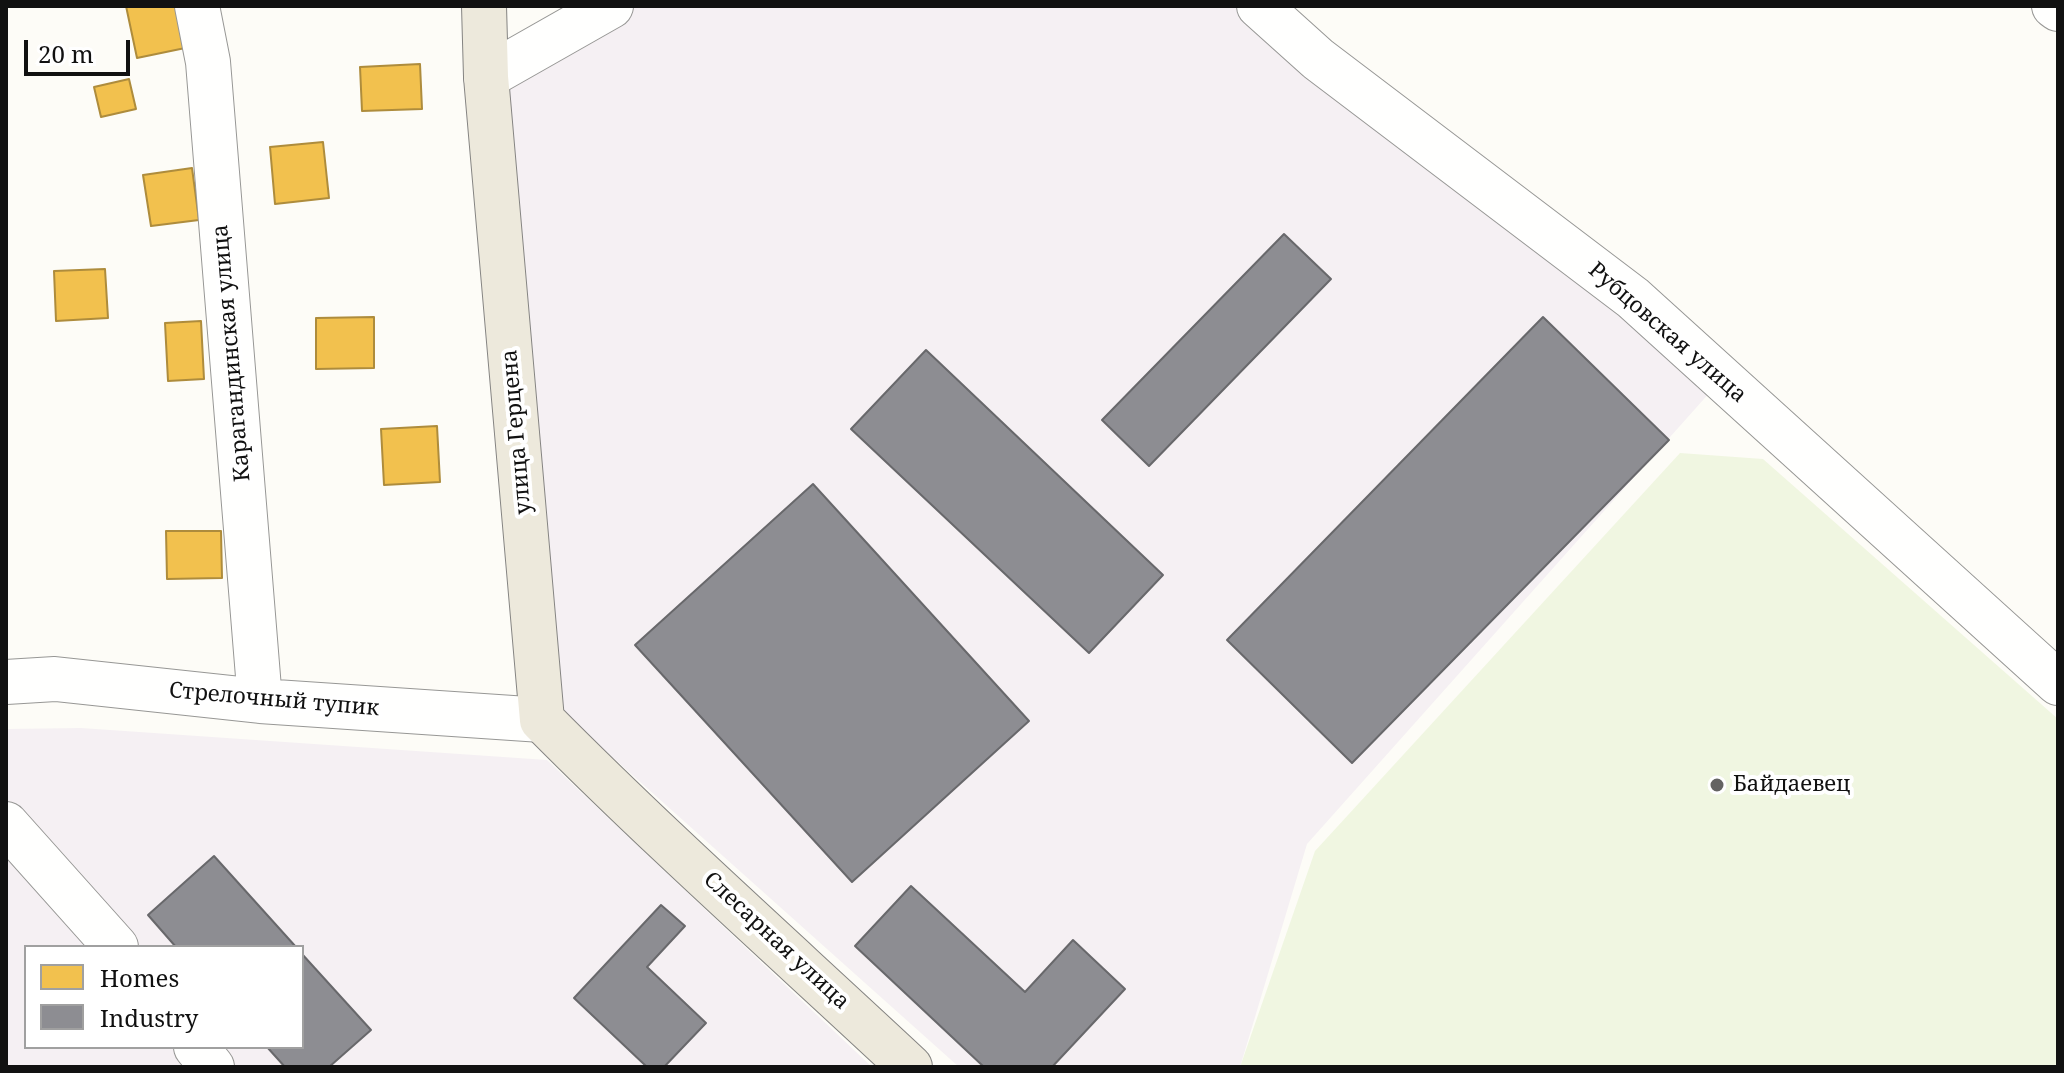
<!DOCTYPE html>
<meta charset="utf-8">
<style>
body{margin:0}
#map{position:relative;width:2064px;height:1073px;overflow:hidden;background:#fdfcf7;font-family:"Noto Serif",serif}
canvas{display:block}
.frame{position:absolute;inset:0;border:8px solid #111;pointer-events:none}
.legend{position:absolute;left:24px;top:945px;width:280px;height:104px;box-sizing:border-box;background:#fff;border:2px solid #a0a0a0;margin:0;padding:10px 14px;list-style:none;font-size:24px;color:#111}
.legend li{display:flex;align-items:center;gap:16px;height:40px}
.legend b{width:40px;border:2px solid #a0a0a0}
.scale{position:absolute;left:24px;top:40px;width:106px;height:36px;box-sizing:border-box;border:4px solid #111;border-top:0;padding-left:10px;font-size:24px;line-height:28px;white-space:nowrap;color:#111;-webkit-text-stroke:6px #fff;paint-order:stroke}
</style>
<div id="map">
<canvas width="2064" height="1073"></canvas>
<div class="frame"></div>
<ul class="legend">
<li><b style="height:22px;background:#f2c14e"></b>Homes</li>
<li><b style="height:22px;background:#8d8d92"></b>Industry</li>
</ul>
<div class="scale">20 m</div>
</div>
<script>
const g = document.querySelector('canvas').getContext('2d');
g.lineJoin = 'round';
function paint(path, color) {
  g.fillStyle = color;
  g.fill(path, 'evenodd');
}
function strokePath(path, color, width, dash) {
  g.strokeStyle = color;
  g.lineWidth = width;
  g.lineCap = dash ? 'butt' : 'round';
  g.setLineDash(dash || []);
  g.stroke(path);
}
function drawText(font, color, halo, rows, align = 'center') {
  g.font = font + ' "Noto Serif",serif';
  g.lineWidth = 8;
  g.setLineDash([]);
  g.textBaseline = 'middle';
  g.strokeStyle = halo;
  g.fillStyle = color;
  for (const [text, x, y, turn = 0] of rows) {
    g.save();
    g.translate(x, y);
    g.rotate((+turn || 0) * Math.PI / 180);
    g.textAlign = isNaN(turn) ? turn : align;
    if (halo) g.strokeText(text, 0, 0);
    g.fillText(text, 0, 0);
    g.restore();
  }
}
paint(new Path2D(`
 M 610,6 L 1265,6 L 1720,381 L 1307,844 L 1240,1067 L 959,1067 L 544,696 L 495,68 Z
 M 81,728 L 547,760 L 872,1067 L 6,1067 L 6,729 ZM 26,947 L 302,947 L 302,1047 L 26,1047 Z`), '#f5f0f3');
paint(new Path2D(`
 M 1680,453 L 1763,459 L 2058,719 L 2058,1067 L 1240,1067 L 1315,851 Z`), '#f0f6e1');
const homes = new Path2D(`
 M 126,6 L 181,6 L 190,47 L 137,58 Z
 M 420,64 L 422,109 L 362,111 L 360,67 Z
 M 129,79 L 136,109 L 101,117 L 94,87 Z
 M 323,142 L 329,198 L 275,204 L 270,147 Z
 M 192,168 L 199,220 L 151,226 L 143,175 Z
 M 105,269 L 108,318 L 56,321 L 54,271 Z
 M 374,317 L 374,368 L 316,369 L 316,318 Z
 M 201,321 L 204,379 L 168,381 L 165,323 Z
 M 437,426 L 440,482 L 384,485 L 381,429 Z
 M 166,531 L 221,531 L 222,578 L 167,579 Z`);
paint(homes, '#f2c14e');
strokePath(homes, '#ae8c3c', 2);
const industry = new Path2D(`
 M 1284,234 L 1331,279 L 1149,466 L 1102,420 Z
 M 1543,317 L 1669,440 L 1352,763 L 1227,640 Z
 M 926,350 L 1163,575 L 1089,653 L 851,429 Z
 M 813,484 L 1029,721 L 852,882 L 635,645 Z
 M 214,856 L 296,947 L 176,947 L 148,915 Z
 M 911,886 L 1025,992 L 1073,940 L 1125,989 L 1052,1067 L 984,1067 L 855,946 Z
 M 661,905 L 685,926 L 647,967 L 706,1023 L 664,1067 L 647,1067 L 574,998 Z
 M 302,954 L 371,1030 L 329,1067 L 285,1067 L 267,1047 L 302,1047 Z`);
paint(industry, '#8d8d92');
strokePath(industry, '#68686b', 2);
const minor = new Path2D(`
 M 197,6 L 208,62 L 260,701
 M 1259,6 L 1318,59 L 1633,298 L 2058,683
 M 2054,6 L 2058,9
 M 486,77 L 611,6
 M 6,682 L 55,679 L 260,701 L 542,720
 M 6,824 L 116,947
 M 196,1047 L 212,1067`);
const major = new Path2D(`
 M 484,6 L 486,77 L 542,720 C 661,840 787,952 910,1067`);
strokePath(minor, '#979795', 46);
strokePath(major, '#858482', 46);
strokePath(minor, '#fffffe', 44);
strokePath(major, '#ede9dc', 44);
for (const [x, y, r, color] of [
 [1717,785,8,"#646362"]
]) {
  const dot = new Path2D();
  dot.arc(x, y, r, 0, 2 * Math.PI);
  g.fillStyle = color;
  g.fill(dot);
  strokePath(dot, '#fff', 3);
}
drawText('22px', '#111', '#fff', [
 ["Рубцовская улица",1667,333,41],
 ["Карагандинская улица",232,353,-95],
 ["улица Герцена",517,432,-95],
 ["Стрелочный тупик",274,700,5],
 ["Слесарная улица",776,941,43]
]);
drawText('22px', '#111', '#fff', [
 ["Байдаевец",1733,785]
], 'left');
</script>
